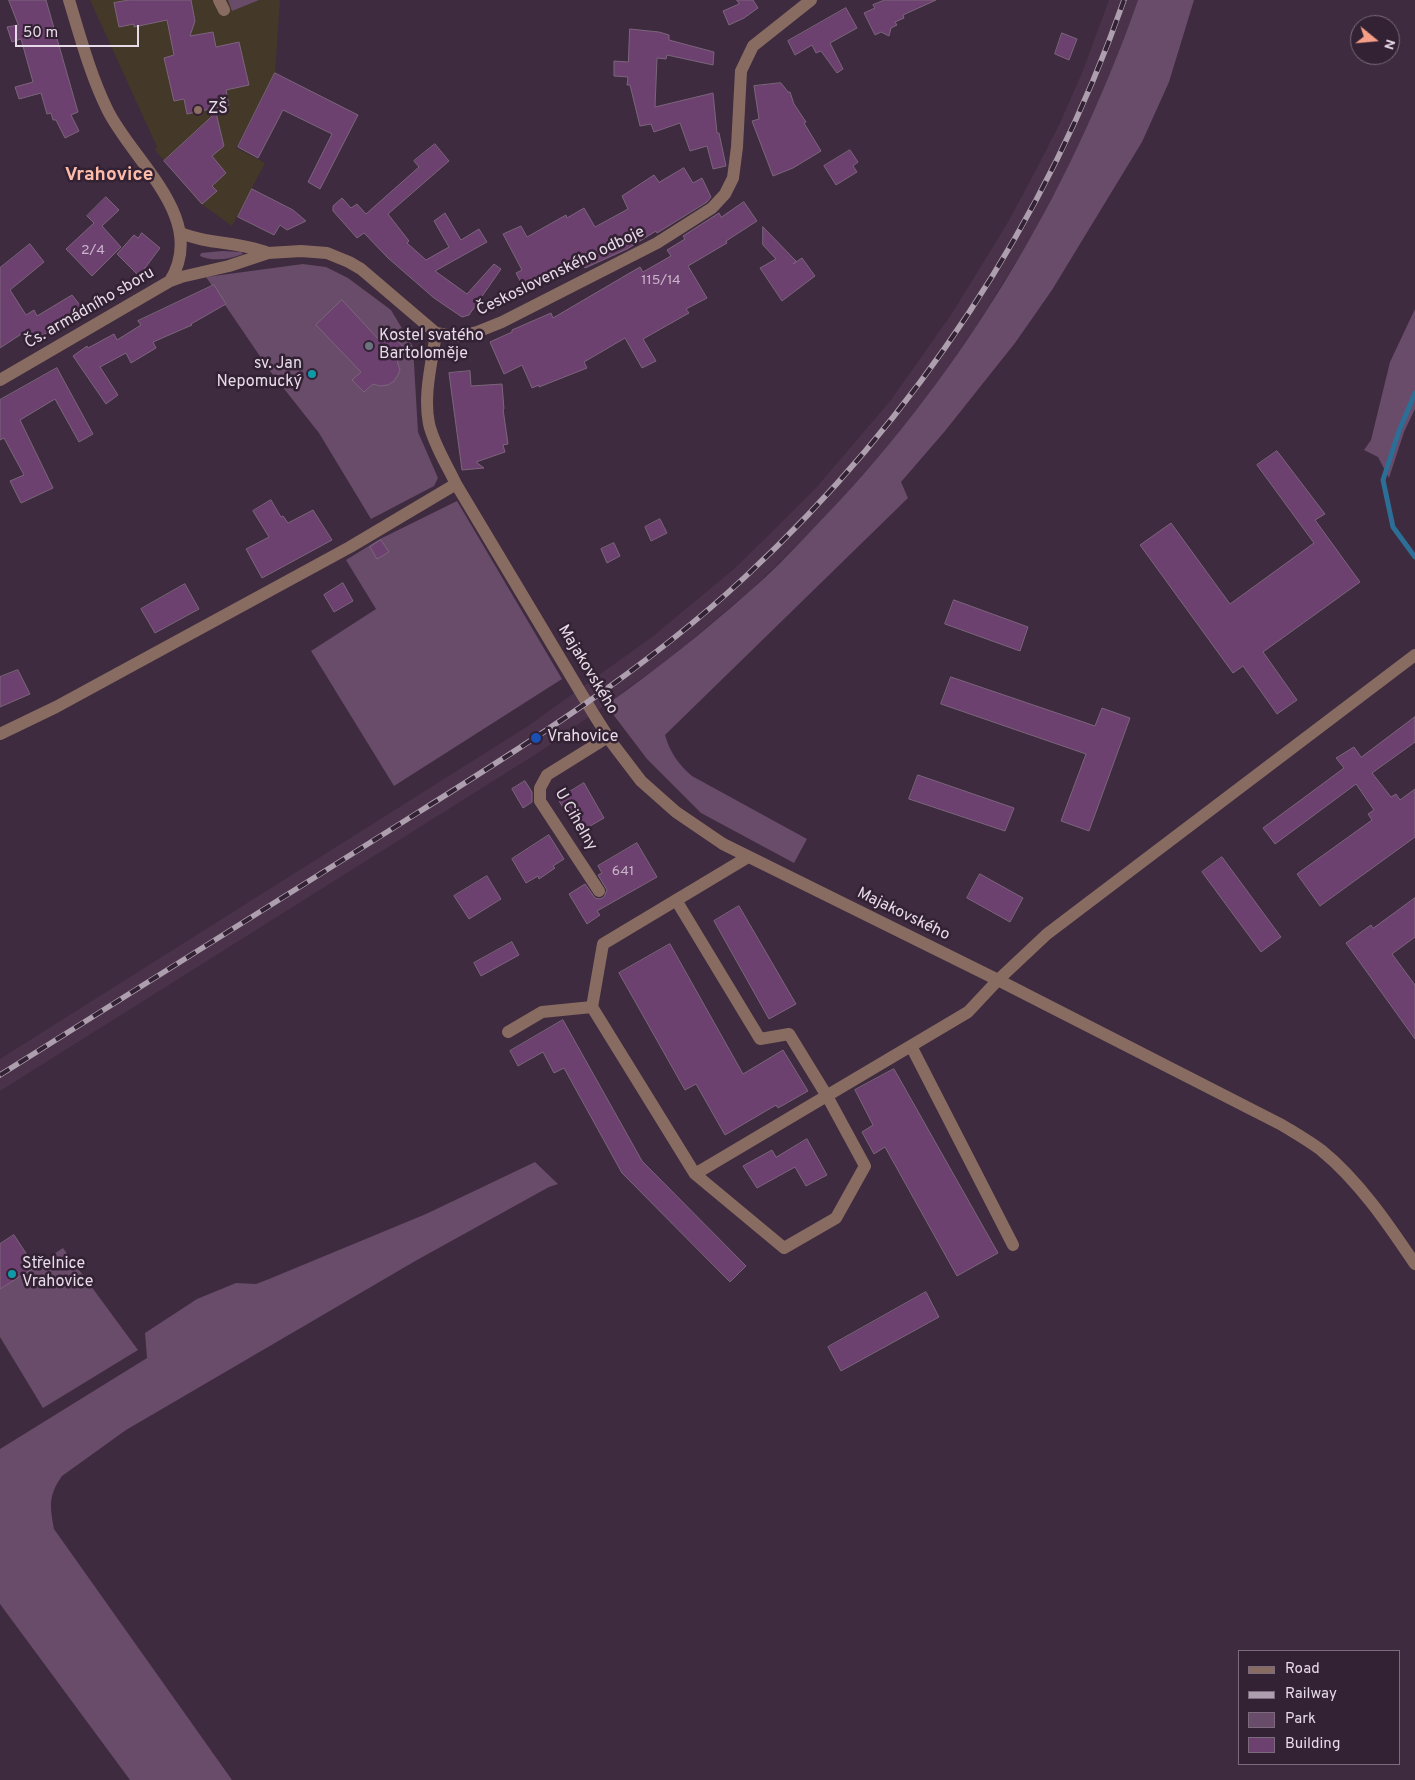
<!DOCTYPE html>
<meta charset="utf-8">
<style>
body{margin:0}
#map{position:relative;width:1415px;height:1780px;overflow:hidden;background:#3e2b3f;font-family:Overpass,sans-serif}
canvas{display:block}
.legend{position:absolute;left:1238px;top:1650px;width:162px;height:115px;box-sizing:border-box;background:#332134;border:1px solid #7b6b7c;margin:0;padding:6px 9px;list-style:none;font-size:15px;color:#e8dbe8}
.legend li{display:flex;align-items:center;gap:10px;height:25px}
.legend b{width:25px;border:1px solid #7b6b7c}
.north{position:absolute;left:1350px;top:15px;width:50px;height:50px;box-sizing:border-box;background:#332134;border:1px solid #7b6b7c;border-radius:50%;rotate:107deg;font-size:14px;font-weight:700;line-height:20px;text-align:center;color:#e8dbe8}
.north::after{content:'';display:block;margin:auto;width:18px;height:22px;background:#f49e87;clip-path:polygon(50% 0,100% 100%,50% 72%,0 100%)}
.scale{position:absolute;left:15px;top:25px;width:124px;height:22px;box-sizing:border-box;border:2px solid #e8dbe8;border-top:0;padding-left:6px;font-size:15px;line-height:18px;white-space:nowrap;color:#e8dbe8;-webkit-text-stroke:4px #332134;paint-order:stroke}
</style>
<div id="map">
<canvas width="1415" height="1780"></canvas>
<ul class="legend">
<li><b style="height:6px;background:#896c61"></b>Road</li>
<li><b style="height:6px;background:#ae9faf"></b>Railway</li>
<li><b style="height:14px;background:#694c6a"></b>Park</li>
<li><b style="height:14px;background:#6d416f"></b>Building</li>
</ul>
<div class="north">N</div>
<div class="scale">50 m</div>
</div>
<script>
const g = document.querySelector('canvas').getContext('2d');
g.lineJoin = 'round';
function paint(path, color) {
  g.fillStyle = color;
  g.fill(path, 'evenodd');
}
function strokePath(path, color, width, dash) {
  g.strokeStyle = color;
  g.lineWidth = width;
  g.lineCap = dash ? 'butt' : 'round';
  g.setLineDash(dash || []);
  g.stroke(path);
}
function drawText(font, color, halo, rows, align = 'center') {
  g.font = font + ' Overpass,sans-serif';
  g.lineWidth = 5;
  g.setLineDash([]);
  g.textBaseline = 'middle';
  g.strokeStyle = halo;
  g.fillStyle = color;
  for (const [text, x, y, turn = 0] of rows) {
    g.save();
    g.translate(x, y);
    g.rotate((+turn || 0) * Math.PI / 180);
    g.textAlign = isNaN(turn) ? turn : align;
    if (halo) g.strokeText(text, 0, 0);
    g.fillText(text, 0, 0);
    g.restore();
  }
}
paint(new Path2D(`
 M 1109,0 L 1138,0 L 1107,84 L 1085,134 L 1032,236 L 976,327 L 913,417 L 835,507 L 795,547 L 752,589 L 669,659 L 544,749 L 0,1091 L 0,1059 L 528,726 L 652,637 L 734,569 L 776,528 L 815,489 L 891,400 L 953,312 L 1008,222 L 1035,172 L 1060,123 L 1082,73 Z`), '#4a324b');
paint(new Path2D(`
 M 90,0 L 280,0 L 275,73 L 236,148 L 265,163 L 232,226 L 200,203 L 155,150 L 157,147 Z`), '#443829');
paint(new Path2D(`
 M 228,0 L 259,0 L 232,11 Z
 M 1138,0 L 1194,0 L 1169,82 L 1142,142 L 1052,290 L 1015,343 L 945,431 L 901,482 L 908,498 L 665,735 C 670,752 678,764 692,776 L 807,839 L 794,863 L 701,813 L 647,759 L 606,705 C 656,670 705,631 751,590 C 771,573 790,553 809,533 C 957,383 1068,199 1138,0 Z
 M 222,251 L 241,252 L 243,254 C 231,259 212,262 200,256 L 201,253 Z
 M 303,264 L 326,267 L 348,278 L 391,310 L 413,347 L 418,432 L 438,478 L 434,486 L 371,519 L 319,433 L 270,371 L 206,277 Z
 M 1415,309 L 1415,409 L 1404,432 L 1389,478 L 1378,457 L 1364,450 L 1371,440 L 1390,362 Z
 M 457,501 L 562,679 L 394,786 L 311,651 L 376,609 L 346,560 L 380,539 Z
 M 535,1162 L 558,1184 L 549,1187 L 417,1260 L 126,1430 L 62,1476 C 48,1496 50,1506 54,1529 L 232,1780 L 130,1780 L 0,1604 L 0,1449 L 147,1358 L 145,1333 L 197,1299 L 236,1283 L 256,1284 L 269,1279 L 426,1214 Z
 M 63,1248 L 138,1350 L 43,1408 L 0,1337 L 0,1289 Z`), '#694c6a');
strokePath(new Path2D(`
 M 1415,393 L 1399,431 L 1383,480 L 1393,527 L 1415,557`), '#2c6e95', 5);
const building = new Path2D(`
 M 9,0 L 46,0 L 78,112 L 71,115 L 79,131 L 65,138 L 56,120 L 53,120 L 51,113 L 47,114 L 41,93 L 19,99 L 15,87 L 33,82 L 21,39 L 12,42 L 7,27 L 18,25 Z
 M 129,0 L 191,0 L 195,21 L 190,36 L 213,32 L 216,47 L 239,42 L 249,85 L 226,90 L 229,105 L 187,114 L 184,99 L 174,101 L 164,58 L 174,55 L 167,20 L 134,27 L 134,24 L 119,27 L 114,3 Z
 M 737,0 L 753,0 L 758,8 L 744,18 L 729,25 L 723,11 L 739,4 Z
 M 885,0 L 936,0 L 903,15 L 904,18 L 895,22 L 897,25 L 891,28 L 889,36 L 881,32 L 875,35 L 864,13 L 875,8 L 873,5 Z
 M 846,8 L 857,28 L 830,43 L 843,69 L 837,73 L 821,51 L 816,53 L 812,45 L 795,55 L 788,41 Z
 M 630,29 L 659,32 L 669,35 L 669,40 L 714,52 L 713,65 L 667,55 L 666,59 L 657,58 L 655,107 L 713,93 L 717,133 L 719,133 L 726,166 L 713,169 L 707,146 L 690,151 L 680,123 L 654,132 L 651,124 L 640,126 L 630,85 L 627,85 L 628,77 L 614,76 L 614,61 L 628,62 Z
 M 1062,33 L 1077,39 L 1069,60 L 1055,54 Z
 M 275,73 L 358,115 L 320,189 L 308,182 L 332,134 L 283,110 L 258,158 L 238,147 Z
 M 781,83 L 788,92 L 790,92 L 794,104 L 806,122 L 804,123 L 821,151 L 793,168 L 773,176 L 752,121 L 759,119 L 754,86 Z
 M 216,113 L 224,146 L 212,156 L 226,173 L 212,186 L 217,191 L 202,204 L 164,161 Z
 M 435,144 L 449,161 L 388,214 L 409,241 L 407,243 L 426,260 L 449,247 L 434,221 L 445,213 L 461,240 L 479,229 L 487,242 L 435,271 L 467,294 L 494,264 L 501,269 L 469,315 L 462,317 L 434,298 L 388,258 L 364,233 L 357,238 L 333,211 L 333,206 L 342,198 L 351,208 L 357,204 L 366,214 L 419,167 L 414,161 Z
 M 850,150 L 858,162 L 853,166 L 857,172 L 836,185 L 824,166 Z
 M 684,168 L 693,183 L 702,178 L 711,197 L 707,202 L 657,233 L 656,231 L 627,249 L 585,268 L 582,263 L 526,292 L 516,273 L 522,270 L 503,234 L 521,226 L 527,237 L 566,215 L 567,218 L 584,208 L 595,227 L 628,209 L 622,196 L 654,175 L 659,182 Z
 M 252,189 L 293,210 L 306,221 L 287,230 L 280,225 L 274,235 L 238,217 Z
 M 106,197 L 119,210 L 102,226 L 121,247 L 92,276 L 66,249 L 94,223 L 87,216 Z
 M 744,202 L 757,221 L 726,241 L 727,243 L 688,266 L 707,298 L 686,309 L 689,313 L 643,339 L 656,361 L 642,368 L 625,338 L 584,362 L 587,368 L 539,387 L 539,385 L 532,388 L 522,365 L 504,374 L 490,342 L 512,332 L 512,330 L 551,313 L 553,318 L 640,267 L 643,272 L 671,256 L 667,250 L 685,239 L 683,236 L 719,213 L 721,217 Z
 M 763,227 L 796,261 L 793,264 L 802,258 L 815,276 L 782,301 L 760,268 L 776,259 L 763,245 Z
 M 142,233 L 160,248 L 139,276 L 117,254 L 134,235 L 138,238 Z
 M 30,244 L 44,262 L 10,290 L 26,315 L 34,310 L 37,316 L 72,295 L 87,314 L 57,331 L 55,328 L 34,340 L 26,331 L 0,348 L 0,268 Z
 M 214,285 L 226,304 L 191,324 L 192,325 L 153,342 L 156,348 L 131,363 L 126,353 L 100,367 L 118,395 L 106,404 L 73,356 L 87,346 L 88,348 L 114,334 L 117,340 L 141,325 L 138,321 Z
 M 342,300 L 381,342 L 389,335 L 392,338 L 397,340 L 407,351 L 397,361 L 400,370 L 398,375 L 394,381 L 388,385 L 380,386 L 373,384 L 364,392 L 352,380 L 361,372 L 316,325 Z
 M 57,368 L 93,434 L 79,442 L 55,399 L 20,420 L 53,488 L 21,503 L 10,481 L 24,475 L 4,438 L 0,440 L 0,400 Z
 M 470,371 L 471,386 L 502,384 L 504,409 L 503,409 L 508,444 L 503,445 L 505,452 L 476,462 L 484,468 L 462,470 L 449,373 Z
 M 1277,451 L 1325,514 L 1315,520 L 1360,582 L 1263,652 L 1297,700 L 1277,714 L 1243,666 L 1233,673 L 1140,545 L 1171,523 L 1230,604 L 1314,543 L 1257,465 Z
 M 271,500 L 281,517 L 283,516 L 288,523 L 313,510 L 332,540 L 262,578 L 246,549 L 269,537 L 253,511 Z
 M 660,519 L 667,533 L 651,541 L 645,527 Z
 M 381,540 L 389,552 L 377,559 L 370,547 Z
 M 614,543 L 620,556 L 607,563 L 601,549 Z
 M 343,583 L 353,601 L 334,612 L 324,595 Z
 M 185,584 L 199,609 L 155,633 L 141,609 Z
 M 954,600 L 1028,627 L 1020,651 L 945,624 Z
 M 18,670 L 30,694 L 0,707 L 0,677 Z
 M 951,677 L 1095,726 L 1102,708 L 1130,718 L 1089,831 L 1061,821 L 1086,754 L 941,704 Z
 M 1415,717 L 1415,742 L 1372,773 L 1391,797 L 1396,794 L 1400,800 L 1415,789 L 1415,837 L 1320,906 L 1297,874 L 1372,820 L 1368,814 L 1374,810 L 1356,784 L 1275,844 L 1263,828 L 1344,768 L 1336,758 L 1354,747 L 1361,757 Z
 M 918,775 L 1014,808 L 1005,831 L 909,799 Z
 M 525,781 L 532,792 L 532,802 L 523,808 L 512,789 Z
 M 584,783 L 604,818 L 578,833 L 558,799 Z
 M 549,835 L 564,859 L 553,866 L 555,868 L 539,879 L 538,876 L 526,883 L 512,859 Z
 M 637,843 L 657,877 L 597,911 L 600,915 L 587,924 L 569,894 L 585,884 L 595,898 L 600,899 L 604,897 L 607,890 L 598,875 L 602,873 L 598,866 Z
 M 1222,857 L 1281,937 L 1261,952 L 1202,872 Z
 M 980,874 L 1023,898 L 1010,922 L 967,898 Z
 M 487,876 L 501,899 L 469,919 L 454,896 Z
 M 1415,898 L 1415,937 L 1392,954 L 1415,985 L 1415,1039 L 1346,943 L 1371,925 L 1373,928 Z
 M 739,906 L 796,1004 L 769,1019 L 714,921 Z
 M 512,942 L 519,955 L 481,976 L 474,963 Z
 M 670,944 L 743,1074 L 783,1050 L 808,1091 L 778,1108 L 776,1105 L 725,1135 L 696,1084 L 685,1090 L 619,973 Z
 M 563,1020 L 642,1161 L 746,1266 L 730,1282 L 622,1173 L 564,1068 L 554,1073 L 543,1052 L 518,1066 L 510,1051 Z
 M 894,1069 L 998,1253 L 957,1276 L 885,1147 L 874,1154 L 862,1132 L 873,1125 L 855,1090 Z
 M 807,1139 L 827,1175 L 806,1186 L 795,1167 L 757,1188 L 743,1166 L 772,1150 L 776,1157 Z
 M 14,1235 L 35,1267 L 0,1289 L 0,1244 Z
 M 926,1292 L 939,1317 L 841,1371 L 828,1347 Z`);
paint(building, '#6d416f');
strokePath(building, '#7b657b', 1);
strokePath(new Path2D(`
 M 69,0 C 80,36 90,74 107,109 C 132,161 209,218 170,281
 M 219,0 L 224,10
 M 181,233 C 209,245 239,241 268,253
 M 436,333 C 432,362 423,395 429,424 C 434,445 447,465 456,484 L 593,713 L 612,743 L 641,781 L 676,812 L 723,844 L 998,980 L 1282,1125 C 1295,1133 1309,1141 1321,1150 C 1359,1181 1388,1224 1415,1264
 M 0,380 L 170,281 L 181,277 L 229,266 L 268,253 L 301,251 L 327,253 L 349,262 L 361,269 L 436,333 L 453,336 L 464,335 L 477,332 L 502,322 L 657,243 L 712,208 L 725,194 L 733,178 L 737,147 L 741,71 L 753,46 L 811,0
 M 0,734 L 56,707 L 350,547 L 456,484
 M 599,891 L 540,801 L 540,788 L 547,775 L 608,737
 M 676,900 L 760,1039 L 789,1034 L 827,1096 L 865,1166 L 836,1218 L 784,1248 L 695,1174 L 592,1007 L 603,944 L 748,857
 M 508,1032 L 542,1012 L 592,1007
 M 911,1046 L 1013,1245
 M 695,1174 L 968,1012 L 998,980 L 1047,934 L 1415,655`), '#896c61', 12);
const rail = new Path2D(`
 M 0,1075 C 138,988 276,902 414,815 C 529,743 645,670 745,577 C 916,418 1047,220 1124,0`);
strokePath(rail, '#ae9faf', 5.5);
strokePath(rail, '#332134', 4, [11]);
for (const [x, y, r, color] of [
 [198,110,5,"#8d6e63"],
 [369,346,5,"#6b7280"],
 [312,374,5,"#0f9aa8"],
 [536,738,6,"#1a4fb4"],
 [12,1274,5,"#0f9aa8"]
]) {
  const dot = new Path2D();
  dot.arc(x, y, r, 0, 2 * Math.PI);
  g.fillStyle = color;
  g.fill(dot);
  strokePath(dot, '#332134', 2);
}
drawText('14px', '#c9b4ca', null, [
 ["2/4",93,251],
 ["115/14",661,281],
 ["641",623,872]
]);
drawText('16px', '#e8dbe8', '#332134', [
 ["ZŠ",208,110],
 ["Kostel svatého",379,337],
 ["Bartoloměje",379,355],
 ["sv. Jan",302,365,"right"],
 ["Nepomucký",302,383,"right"],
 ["Vrahovice",547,738],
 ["Střelnice",22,1265],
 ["Vrahovice",22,1283]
], 'left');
drawText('16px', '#e8dbe8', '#332134', [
 ["Československého odboje",561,272,-26],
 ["Čs. armádního sboru",90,309,-30],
 ["Majakovského",587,670,59],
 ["U Cihelny",575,820,60],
 ["Majakovského",903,915,26]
]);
drawText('bold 19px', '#fdbca9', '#332134', [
 ["Vrahovice",109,176]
]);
</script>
